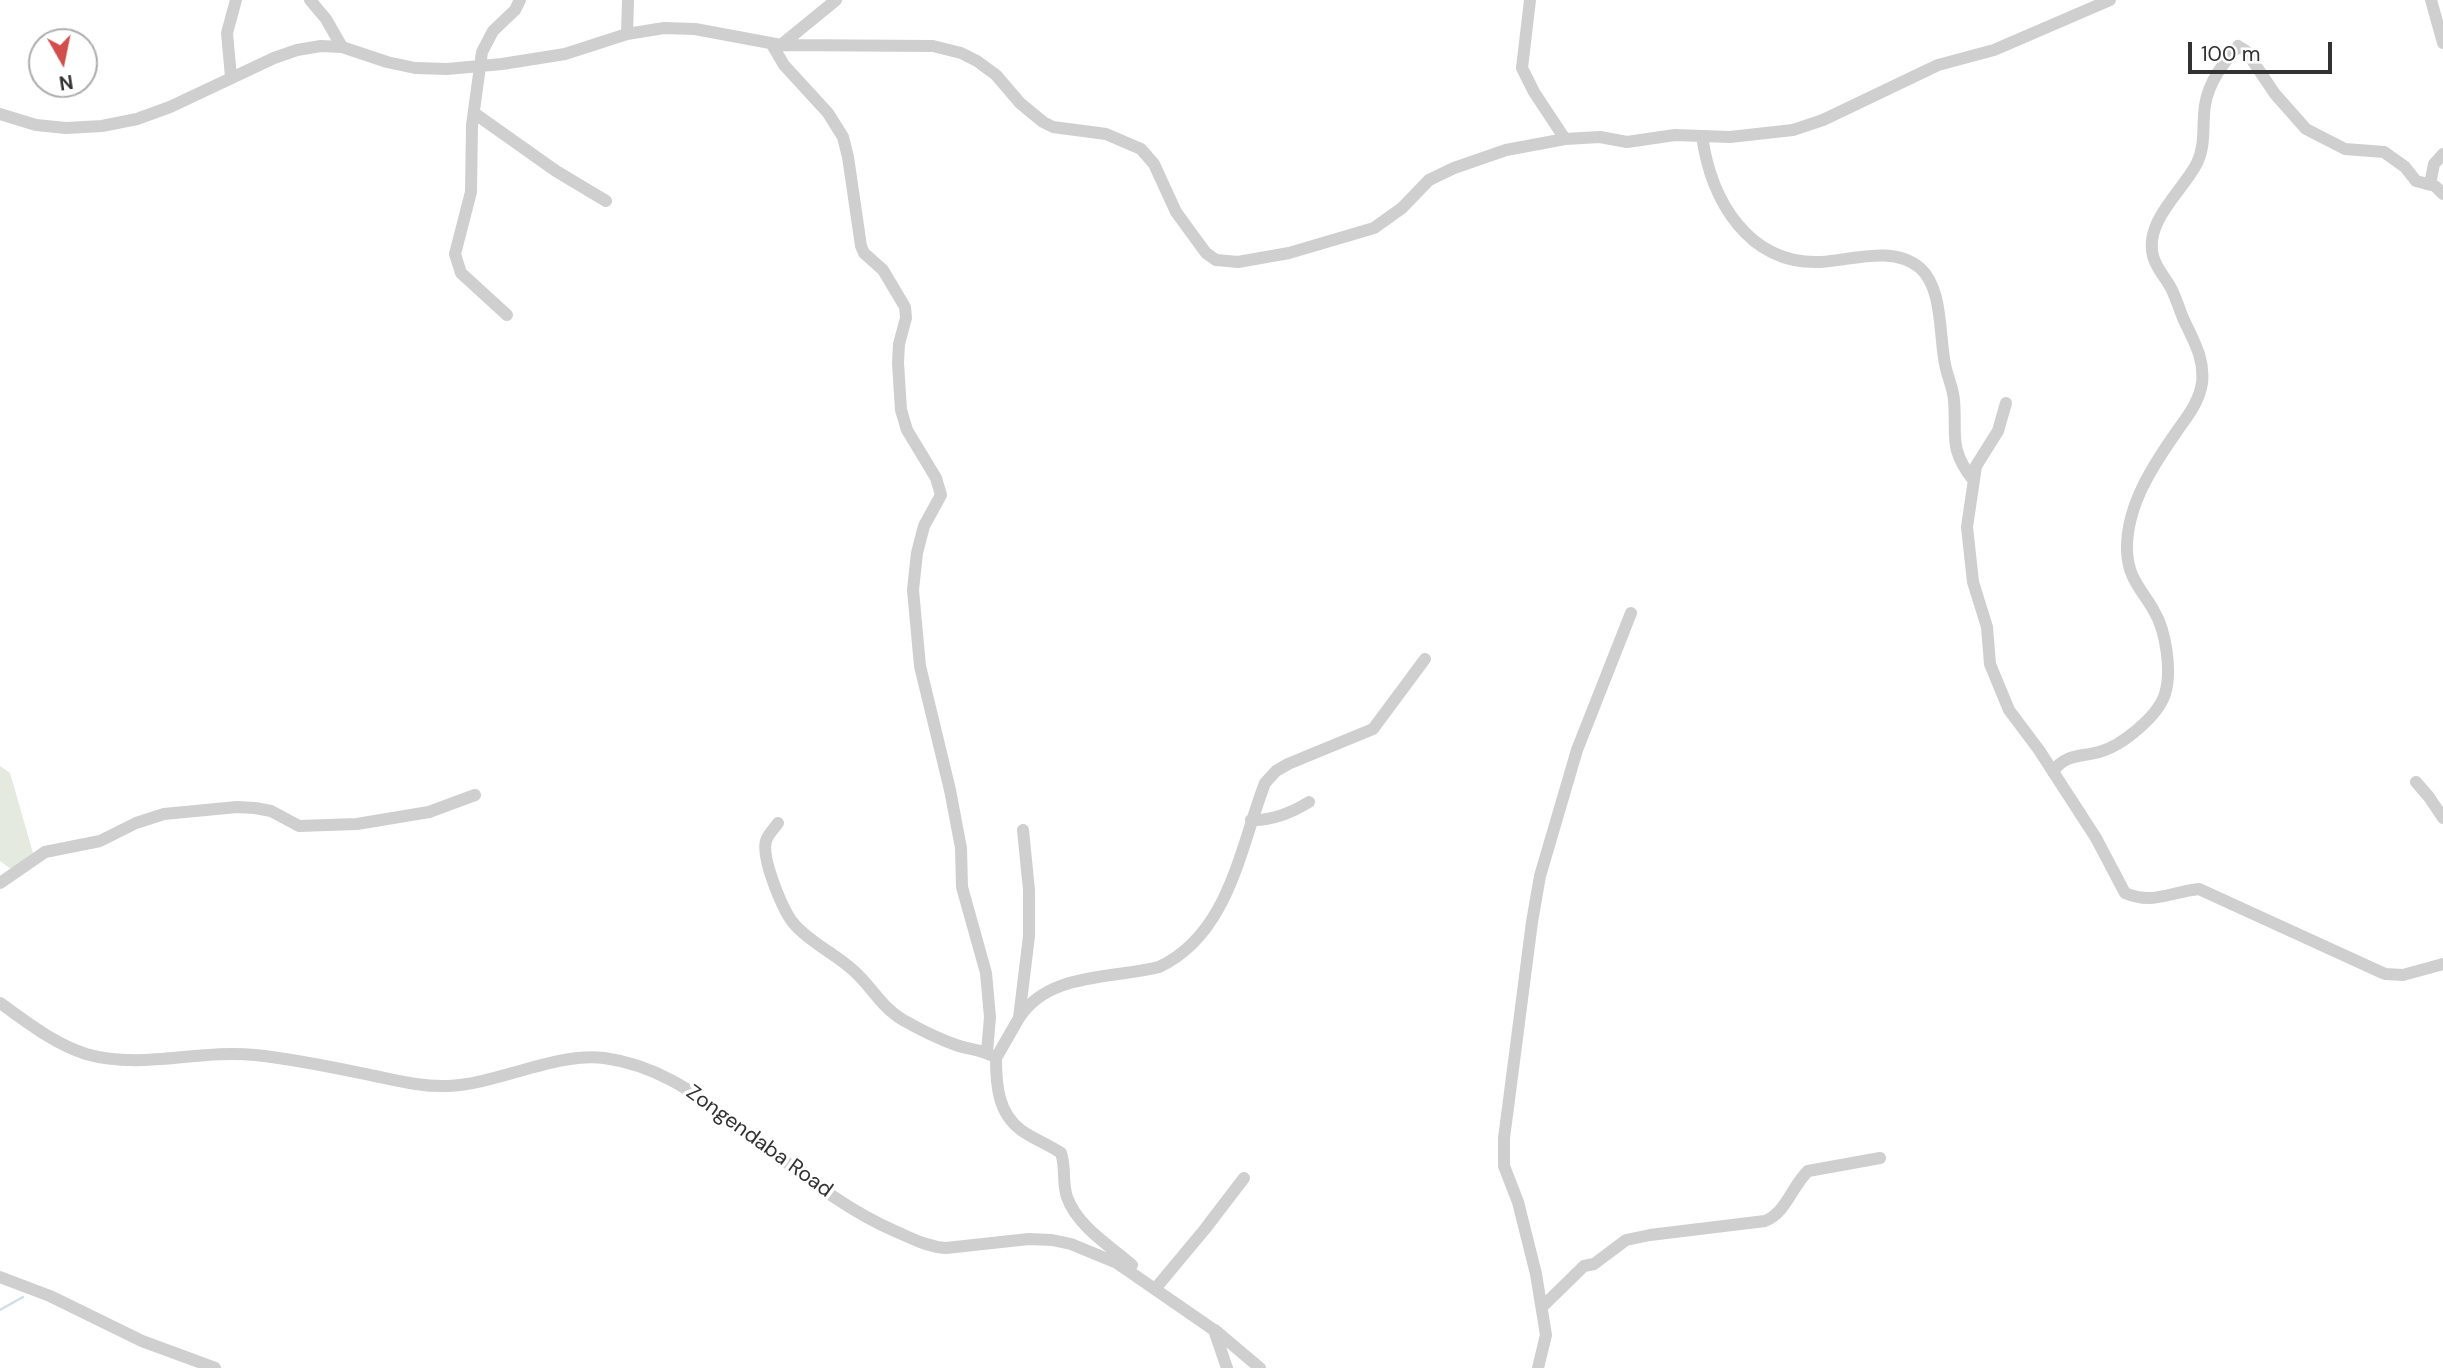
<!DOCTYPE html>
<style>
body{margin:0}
#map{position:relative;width:2443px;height:1368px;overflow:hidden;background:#fff;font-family:"DM Sans",sans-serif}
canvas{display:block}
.north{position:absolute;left:28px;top:28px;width:70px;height:70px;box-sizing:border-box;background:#fff;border:2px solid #adadad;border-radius:50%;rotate:171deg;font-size:19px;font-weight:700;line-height:28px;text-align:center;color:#323232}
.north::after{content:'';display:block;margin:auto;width:24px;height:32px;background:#d14e4c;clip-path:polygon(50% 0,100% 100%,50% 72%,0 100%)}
.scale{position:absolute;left:2188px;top:42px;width:144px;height:32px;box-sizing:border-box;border:4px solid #323232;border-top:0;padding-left:9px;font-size:21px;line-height:24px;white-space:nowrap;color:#323232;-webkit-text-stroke:5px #fff;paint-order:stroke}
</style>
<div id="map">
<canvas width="2443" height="1368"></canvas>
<div class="north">N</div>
<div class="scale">100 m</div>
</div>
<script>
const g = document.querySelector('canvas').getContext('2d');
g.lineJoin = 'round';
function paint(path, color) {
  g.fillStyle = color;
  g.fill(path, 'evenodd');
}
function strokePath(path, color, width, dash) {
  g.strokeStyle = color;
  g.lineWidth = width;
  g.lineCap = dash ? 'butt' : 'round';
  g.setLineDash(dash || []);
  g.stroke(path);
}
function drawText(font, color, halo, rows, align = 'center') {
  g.font = font + ' "DM Sans",sans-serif';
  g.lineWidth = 7;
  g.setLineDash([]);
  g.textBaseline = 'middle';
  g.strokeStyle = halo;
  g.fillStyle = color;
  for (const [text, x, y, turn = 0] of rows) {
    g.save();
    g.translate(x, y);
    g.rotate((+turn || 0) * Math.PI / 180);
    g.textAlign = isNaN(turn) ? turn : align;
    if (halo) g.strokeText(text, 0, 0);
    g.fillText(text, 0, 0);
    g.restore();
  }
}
paint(new Path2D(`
 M 0,766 L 10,773 L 33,853 L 18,874 L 0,861 Z`), '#e4eadf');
strokePath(new Path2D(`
 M 0,1310 L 23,1297`), '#d1deea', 2.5);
strokePath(new Path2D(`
 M 310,0 L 326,19 L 342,47
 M 1530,0 L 1522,68 L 1534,92 L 1565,139
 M 2431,0 L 2443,43
 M 627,34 L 628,0
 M 771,43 L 784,65 L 828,113 L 843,137 L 848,157 L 861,246 L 864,253 L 883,270 L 905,307 L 906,318 L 899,344 L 898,363 L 901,410 L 907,430 L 936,478 L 941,495 L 924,526 L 917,553 L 913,590 L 920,666 L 950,790 L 961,848 L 962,887 L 986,973 L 990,1017 L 987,1052
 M 781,45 L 836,0
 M 231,77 L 227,33 L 236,0
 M 474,113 L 556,171 L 606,201
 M 0,114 L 36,125 L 66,128 L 102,126 L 137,119 L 170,107 L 274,58 L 297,50 L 321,46 L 342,47 L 387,62 L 415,68 L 447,69 L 502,64 L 565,54 L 627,34 L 664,28 L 695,29 L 781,45 L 933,46 L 961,53 L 977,61 L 996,75 L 1020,103 L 1043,122 L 1053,127 L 1106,134 L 1141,149 L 1154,164 L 1176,212 L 1206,253 L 1216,260 L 1238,262 L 1289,253 L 1374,228 L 1402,208 L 1429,180 L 1454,168 L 1506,150 L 1565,139 L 1600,137 L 1627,142 L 1675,135 L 1730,137 L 1793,130 L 1823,120 L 1938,65 L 1994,50 L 2110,0
 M 1702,136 C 1711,200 1748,265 1821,262 C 1853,260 1893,245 1920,268 C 1943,288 1939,335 1945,364 C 1947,376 1953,387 1954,400 C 1957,437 1948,447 1973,480
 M 2430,184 L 2434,164 L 2443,154
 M 507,315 L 461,273 L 455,254 L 471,192 L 472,125 L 482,52 L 493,31 L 515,10 L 520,0
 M 2006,403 L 1998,431 L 1976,466 L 1967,527 L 1973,582 L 1987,627 L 1990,664 L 2009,710 L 2039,750 L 2096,838 L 2125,893 C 2153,905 2170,892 2199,889 L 2385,974 L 2403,975 L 2443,964
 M 2053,772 C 2064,754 2080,757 2099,752 C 2122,746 2158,716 2165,694 C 2172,671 2166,631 2154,611 C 2141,588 2128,579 2127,550 C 2126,507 2152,467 2175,434 C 2186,418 2199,403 2202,383 C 2205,358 2193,340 2183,318 C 2179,308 2176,298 2171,288 C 2165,277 2156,268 2153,256 C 2144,221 2183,191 2197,163 C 2206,145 2202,124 2205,105 C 2209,81 2223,64 2238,46 L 2246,51 L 2275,94 L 2306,129 L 2345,149 L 2384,152 L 2405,167 L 2416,181 L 2435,186 L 2443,194
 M 2416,782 L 2429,797 L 2443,818
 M 1251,820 C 1272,821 1291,813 1309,802
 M 778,823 C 774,829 768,834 766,841 C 761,858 783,912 795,925 C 812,944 836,954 854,971 C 871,986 882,1008 903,1020 C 919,1029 939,1039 956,1045 C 970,1050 983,1049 996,1058 C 996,1085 998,1113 1021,1130 C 1033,1139 1048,1144 1061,1153 C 1066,1167 1062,1183 1067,1197 C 1077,1226 1110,1246 1132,1265
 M 0,883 L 45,852 L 100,841 L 136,823 L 164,814 L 237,807 L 255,808 L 271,811 L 299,826 L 357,824 L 429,812 L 475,795
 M 0,1003 C 27,1022 54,1044 86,1054 C 142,1070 199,1049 255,1055 C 295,1059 336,1068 375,1076 C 399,1081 423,1087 448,1086 C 497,1084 557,1052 604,1058 C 657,1065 693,1092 735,1123 C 787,1161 836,1206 897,1232 C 913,1239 928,1247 946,1248 L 1029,1239 L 1052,1240 L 1071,1244 L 1117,1263 L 1214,1330 L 1227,1368
 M 1019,1018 C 1048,972 1112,979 1159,967 C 1229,934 1240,848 1265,783 L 1276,771 L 1288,764 L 1373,729 L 1425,659
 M 996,1058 L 1019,1018 L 1029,936 L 1029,890 L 1023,830
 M 0,1277 L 50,1296 L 142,1341 L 215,1368
 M 1155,1289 L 1205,1229 L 1244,1178
 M 1542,1307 L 1584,1266 L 1594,1264 L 1626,1240 L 1650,1235 L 1765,1221 C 1786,1213 1792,1186 1808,1171 L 1880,1158
 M 1215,1330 L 1260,1368
 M 1538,1368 L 1546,1335 L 1536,1274 L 1518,1202 L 1504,1166 L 1504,1138 L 1509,1100 L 1532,922 L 1540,876 L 1577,750 L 1631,613`), '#cfcfcf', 12);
drawText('21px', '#323232', '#fff', [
 ["Zongendaba Road",759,1142,36]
]);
</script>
